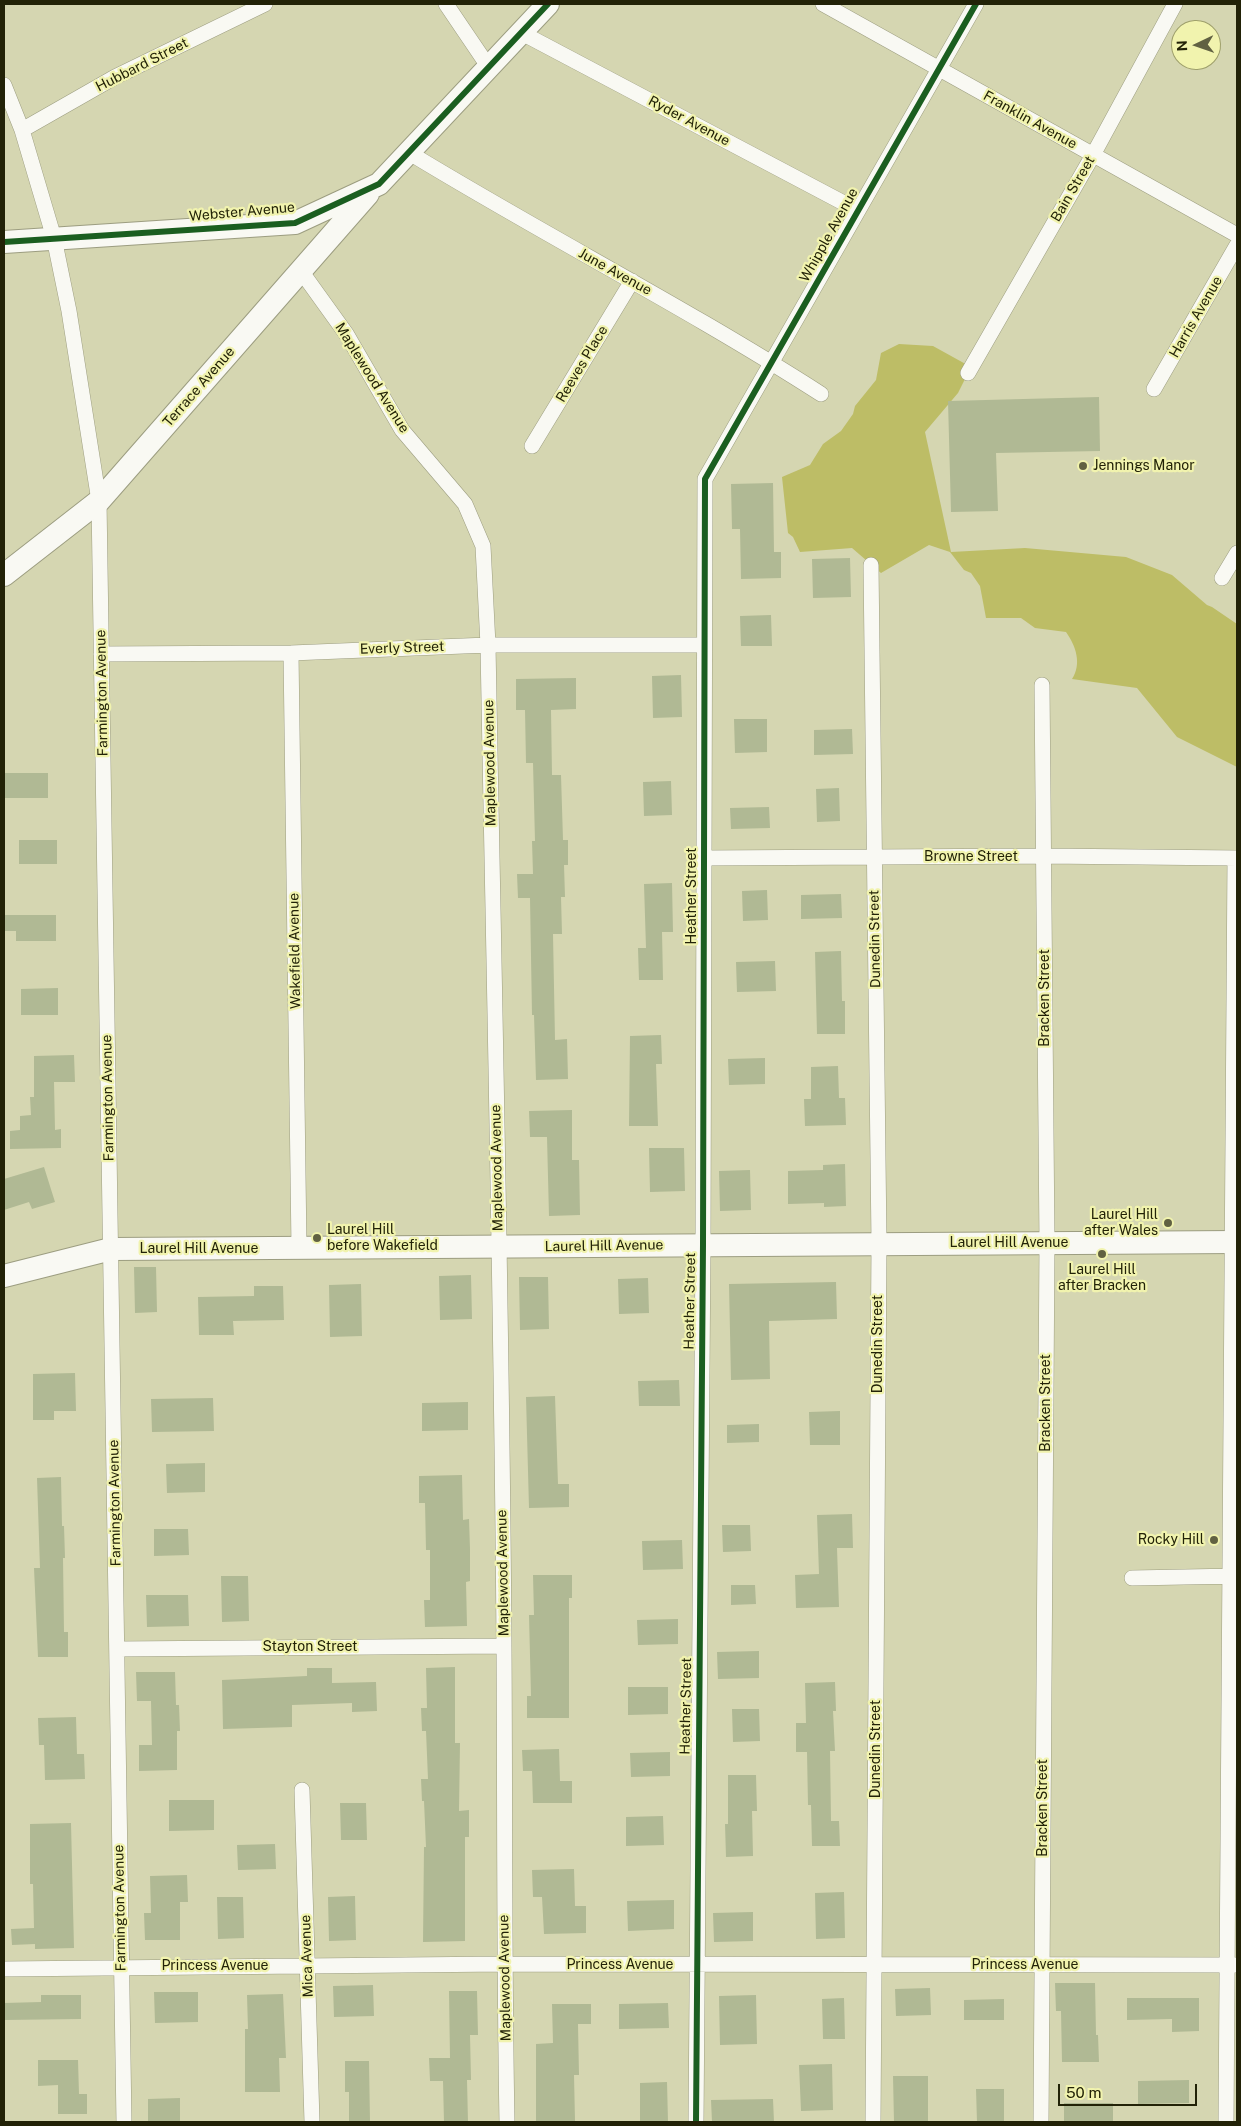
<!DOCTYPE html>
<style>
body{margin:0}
#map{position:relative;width:1241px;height:2126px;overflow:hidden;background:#d5d6b1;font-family:"Public Sans",sans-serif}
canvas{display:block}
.frame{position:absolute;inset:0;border:5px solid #222207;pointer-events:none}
.north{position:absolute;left:1171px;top:20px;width:50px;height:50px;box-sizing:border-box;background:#f1f3ae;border:1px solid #9e9f6b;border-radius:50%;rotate:267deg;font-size:14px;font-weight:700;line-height:20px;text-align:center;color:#222207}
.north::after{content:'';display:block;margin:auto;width:18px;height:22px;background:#616142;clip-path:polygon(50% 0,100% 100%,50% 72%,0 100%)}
.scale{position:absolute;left:1058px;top:2084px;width:139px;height:22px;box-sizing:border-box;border:2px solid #222207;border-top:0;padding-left:6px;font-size:15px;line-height:18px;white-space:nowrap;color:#222207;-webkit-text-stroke:4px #f1f3ae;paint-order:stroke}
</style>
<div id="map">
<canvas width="1241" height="2126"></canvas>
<div class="frame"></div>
<div class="north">N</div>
<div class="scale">50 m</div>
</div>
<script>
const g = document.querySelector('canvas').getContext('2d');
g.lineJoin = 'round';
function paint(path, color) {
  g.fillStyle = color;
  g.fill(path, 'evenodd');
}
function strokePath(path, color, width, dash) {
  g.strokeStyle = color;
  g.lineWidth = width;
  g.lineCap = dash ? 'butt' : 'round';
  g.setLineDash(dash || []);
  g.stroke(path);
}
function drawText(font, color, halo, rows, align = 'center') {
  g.font = font + ' "Public Sans",sans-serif';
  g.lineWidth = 4.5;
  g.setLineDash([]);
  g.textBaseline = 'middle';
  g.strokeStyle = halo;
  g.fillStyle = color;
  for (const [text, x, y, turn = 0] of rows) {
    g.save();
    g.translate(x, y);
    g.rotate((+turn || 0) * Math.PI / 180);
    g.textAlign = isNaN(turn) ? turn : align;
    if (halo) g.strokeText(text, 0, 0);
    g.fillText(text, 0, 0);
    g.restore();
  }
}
paint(new Path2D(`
 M 899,344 L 933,346 L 971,367 L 958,393 L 925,432 L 951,552 L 1025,548 L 1126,557 L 1172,575 L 1207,605 L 1212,607 L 1237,624 L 1237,767 L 1177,737 L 1137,688 L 1072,679 C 1082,664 1076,646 1066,632 L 1035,628 L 1021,618 L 986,618 L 980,586 L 971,573 L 964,570 L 950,552 L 929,545 L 881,573 L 852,548 L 800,552 L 793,537 L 788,533 L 782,477 L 810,465 L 823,444 L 841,431 L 853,414 L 855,406 L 876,380 L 881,353 Z`), '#bdbd66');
paint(new Path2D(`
 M 1099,397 L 1100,451 L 996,453 L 998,511 L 951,512 L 948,401 Z
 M 773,483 L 774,552 L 781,552 L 781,578 L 741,579 L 740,529 L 732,529 L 731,484 Z
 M 850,558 L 851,597 L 813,598 L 812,559 Z
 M 771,615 L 772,646 L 741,646 L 740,616 Z
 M 681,675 L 682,717 L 653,718 L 652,676 Z
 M 576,678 L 576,709 L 551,710 L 552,775 L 561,775 L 563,840 L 568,840 L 568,865 L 564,865 L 565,897 L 561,897 L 562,934 L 553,934 L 555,1040 L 567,1039 L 568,1079 L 536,1080 L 534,1015 L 532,1015 L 530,898 L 518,898 L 517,874 L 533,874 L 532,841 L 535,841 L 533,763 L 526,763 L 525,710 L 516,710 L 516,679 Z
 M 734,719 L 767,719 L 767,752 L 735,753 Z
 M 852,729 L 853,754 L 814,755 L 814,730 Z
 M 4,773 L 48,773 L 48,798 L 4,798 Z
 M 671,781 L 672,815 L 644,816 L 643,782 Z
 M 839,788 L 840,821 L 817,822 L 816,789 Z
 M 769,807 L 770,828 L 731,829 L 730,808 Z
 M 19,840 L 57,840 L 57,864 L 19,864 Z
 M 672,883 L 673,932 L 662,932 L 663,980 L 639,980 L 638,948 L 646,948 L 644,884 Z
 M 767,890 L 768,920 L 743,921 L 742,891 Z
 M 841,894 L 842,918 L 801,919 L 801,895 Z
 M 4,915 L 56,915 L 56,941 L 16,941 L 16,931 L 4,931 Z
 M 841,951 L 842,1001 L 845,1001 L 845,1034 L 817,1034 L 815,952 Z
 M 775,961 L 776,991 L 737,992 L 736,962 Z
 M 58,988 L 58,1015 L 21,1015 L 21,989 Z
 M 661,1035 L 662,1064 L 656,1064 L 658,1126 L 629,1126 L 630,1036 Z
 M 74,1055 L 75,1082 L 54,1082 L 55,1130 L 61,1129 L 61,1148 L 10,1149 L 10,1131 L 20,1130 L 20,1116 L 31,1115 L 30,1097 L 34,1097 L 34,1056 Z
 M 765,1058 L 765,1084 L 729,1085 L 728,1059 Z
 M 838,1066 L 839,1098 L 845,1098 L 846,1125 L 805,1126 L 804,1099 L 811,1099 L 811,1067 Z
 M 572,1110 L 572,1160 L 579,1160 L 580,1215 L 549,1216 L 547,1137 L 530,1137 L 529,1111 Z
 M 649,1148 L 684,1148 L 685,1191 L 650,1192 Z
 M 845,1164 L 846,1206 L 824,1207 L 824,1203 L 788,1204 L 788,1171 L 823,1170 L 823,1165 Z
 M 44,1167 L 55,1202 L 32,1209 L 29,1202 L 4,1210 L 4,1179 Z
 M 750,1170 L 751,1210 L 720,1211 L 719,1171 Z
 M 134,1267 L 156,1267 L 157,1312 L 135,1313 Z
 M 471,1275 L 472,1319 L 440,1320 L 439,1276 Z
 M 519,1277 L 548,1277 L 549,1329 L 520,1330 Z
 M 648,1278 L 649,1313 L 619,1314 L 618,1279 Z
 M 836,1282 L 837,1319 L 769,1321 L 770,1379 L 731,1380 L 729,1284 Z
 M 361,1284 L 362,1336 L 330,1337 L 329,1285 Z
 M 254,1286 L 283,1286 L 284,1320 L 233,1321 L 234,1335 L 199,1335 L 198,1297 L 254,1296 Z
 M 75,1373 L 76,1411 L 54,1411 L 54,1420 L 33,1420 L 33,1374 Z
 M 679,1380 L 680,1406 L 639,1406 L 638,1381 Z
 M 555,1396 L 558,1484 L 569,1484 L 569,1507 L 529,1508 L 526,1397 Z
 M 213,1398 L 214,1431 L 152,1432 L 151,1399 Z
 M 468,1402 L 468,1430 L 422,1431 L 422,1403 Z
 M 840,1411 L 840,1445 L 810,1445 L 809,1412 Z
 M 759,1424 L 759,1442 L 727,1443 L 727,1425 Z
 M 205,1463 L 205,1492 L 167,1493 L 166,1464 Z
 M 462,1475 L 463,1520 L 469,1519 L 470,1549 L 470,1581 L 466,1582 L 467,1626 L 425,1627 L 424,1600 L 430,1600 L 430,1550 L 426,1550 L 425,1503 L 419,1503 L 419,1476 Z
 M 61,1477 L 62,1526 L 64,1526 L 65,1558 L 63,1558 L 64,1632 L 68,1632 L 68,1657 L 38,1657 L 34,1568 L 40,1568 L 37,1478 Z
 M 852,1514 L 853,1548 L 837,1548 L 839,1607 L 796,1608 L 795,1575 L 819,1574 L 817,1515 Z
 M 722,1525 L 750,1525 L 751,1551 L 723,1552 Z
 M 154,1529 L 188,1529 L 189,1555 L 154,1556 Z
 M 682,1540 L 683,1569 L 643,1570 L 642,1541 Z
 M 533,1575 L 572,1575 L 572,1598 L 569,1598 L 569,1718 L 527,1718 L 527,1696 L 531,1696 L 529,1615 L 534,1615 Z
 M 221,1576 L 248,1576 L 249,1621 L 222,1622 Z
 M 731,1585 L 755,1585 L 756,1604 L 731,1605 Z
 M 146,1595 L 188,1595 L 189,1626 L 147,1627 Z
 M 678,1619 L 678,1644 L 638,1645 L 637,1620 Z
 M 759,1651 L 759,1678 L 718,1679 L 717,1652 Z
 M 455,1667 L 455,1743 L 460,1743 L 459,1811 L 469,1810 L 469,1837 L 465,1837 L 465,1941 L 423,1942 L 424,1847 L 426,1847 L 424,1801 L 422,1801 L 421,1779 L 428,1779 L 426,1731 L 422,1731 L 421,1708 L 427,1708 L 426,1668 Z
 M 307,1668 L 332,1668 L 332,1683 L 376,1682 L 377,1711 L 352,1712 L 352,1703 L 292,1705 L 292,1727 L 223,1729 L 222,1680 L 307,1676 Z
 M 136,1672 L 175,1672 L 176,1705 L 179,1705 L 180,1731 L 177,1731 L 177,1770 L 139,1771 L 139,1745 L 152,1745 L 151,1701 L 137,1701 Z
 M 835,1682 L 836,1711 L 833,1711 L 835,1751 L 830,1751 L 831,1821 L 839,1821 L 840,1846 L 812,1846 L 811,1805 L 808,1805 L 807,1752 L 796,1752 L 796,1723 L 806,1723 L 805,1683 Z
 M 628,1687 L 668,1687 L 668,1714 L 628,1715 Z
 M 732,1709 L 759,1709 L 760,1741 L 733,1742 Z
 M 76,1717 L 77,1754 L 84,1754 L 85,1779 L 45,1780 L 44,1745 L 39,1745 L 38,1718 Z
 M 559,1749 L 560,1781 L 572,1781 L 572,1803 L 533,1803 L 532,1771 L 523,1771 L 522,1750 Z
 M 670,1752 L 670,1776 L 631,1777 L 630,1753 Z
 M 728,1775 L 756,1775 L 757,1811 L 752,1811 L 753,1856 L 726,1857 L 725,1824 L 728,1824 Z
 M 169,1800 L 214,1800 L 214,1830 L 169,1831 Z
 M 340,1803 L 366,1803 L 367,1840 L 341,1840 Z
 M 663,1816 L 664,1845 L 626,1846 L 626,1817 Z
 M 71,1823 L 74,1948 L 35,1949 L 35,1944 L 12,1945 L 11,1929 L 34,1928 L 33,1884 L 30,1884 L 30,1824 Z
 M 275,1844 L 276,1869 L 238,1870 L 237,1845 Z
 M 574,1869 L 575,1906 L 586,1906 L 586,1933 L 544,1934 L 542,1897 L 533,1897 L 532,1870 Z
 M 187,1875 L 188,1902 L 180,1902 L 180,1940 L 145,1940 L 144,1913 L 151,1913 L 150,1876 Z
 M 844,1892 L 845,1938 L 816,1939 L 815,1893 Z
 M 355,1896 L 356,1940 L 329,1941 L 328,1897 Z
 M 217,1897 L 243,1897 L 244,1938 L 218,1939 Z
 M 674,1900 L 674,1929 L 628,1931 L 627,1901 Z
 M 753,1912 L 753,1941 L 714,1942 L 713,1913 Z
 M 1055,1983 L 1095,1983 L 1096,2035 L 1098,2035 L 1099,2062 L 1062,2062 L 1061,2011 L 1056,2011 Z
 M 373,1985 L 374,2016 L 334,2017 L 333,1986 Z
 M 930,1988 L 931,2015 L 896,2016 L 895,1989 Z
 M 449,1991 L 477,1991 L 478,2035 L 470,2035 L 471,2080 L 467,2080 L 468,2122 L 444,2122 L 443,2081 L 430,2081 L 429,2058 L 450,2058 Z
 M 154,1992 L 198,1992 L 198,2022 L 155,2023 Z
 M 283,1994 L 286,2058 L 279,2058 L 280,2092 L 245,2092 L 245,2029 L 248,2029 L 247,1995 Z
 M 41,1995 L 81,1995 L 81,2019 L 4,2020 L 4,2003 L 41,2002 Z
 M 756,1995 L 757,2044 L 720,2045 L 719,1996 Z
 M 844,1998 L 845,2039 L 823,2039 L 822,1999 Z
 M 1127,1998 L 1199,1998 L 1199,2031 L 1172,2032 L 1172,2019 L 1127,2020 Z
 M 1004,1999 L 1004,2020 L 964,2020 L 964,2000 Z
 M 668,2003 L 669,2028 L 619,2029 L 619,2004 Z
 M 552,2004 L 591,2004 L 591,2024 L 578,2024 L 579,2075 L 574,2075 L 575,2121 L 536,2121 L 536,2044 L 553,2043 Z
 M 38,2060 L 78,2060 L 79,2094 L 87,2094 L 87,2114 L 58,2114 L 58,2085 L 38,2086 Z
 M 345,2061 L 369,2061 L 370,2122 L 349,2122 L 349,2092 L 345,2092 Z
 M 832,2064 L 833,2110 L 801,2111 L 799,2065 Z
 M 893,2076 L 928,2076 L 928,2122 L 894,2122 Z
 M 1189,2080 L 1189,2103 L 1138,2104 L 1138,2081 Z
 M 667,2082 L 668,2122 L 640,2122 L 640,2083 Z
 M 976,2089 L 1004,2089 L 1004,2122 L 977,2122 Z
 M 180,2098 L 180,2122 L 148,2122 L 148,2099 Z
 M 773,2099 L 774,2122 L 712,2122 L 711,2100 Z
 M 1064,2103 L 1113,2103 L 1113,2122 L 1064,2122 Z`), '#b0b994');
const street = new Path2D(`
 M 446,4 L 488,66
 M 823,4 L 1237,235
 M 520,32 L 857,210
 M 4,85 L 22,130 L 54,238 L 69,311 L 99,501 L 124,2122
 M 22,130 L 115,77 L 265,4
 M 408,152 C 544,235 687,308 821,394
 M 301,271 L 347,335 L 402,430 L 465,504 L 483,546 L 488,645 C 494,979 502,1313 504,1647 C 505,1805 504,1964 507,2122
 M 968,373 L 1093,155 L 1175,4
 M 1154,389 L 1237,245
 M 532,446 L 632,281
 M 871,565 L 879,1243 L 873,2122
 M 1222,578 L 1237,553
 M 291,653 L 299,1248
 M 101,654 L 291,653 L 488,645 L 704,645
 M 705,858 L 1044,856 L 1237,858
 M 1132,1578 L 1237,1576
 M 117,1649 L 504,1646
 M 302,1790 L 312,2122
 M 4,1969 L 504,1964 L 1236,1965
 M 696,2122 L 703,1245 L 705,479 L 976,4
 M 1041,2122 L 1047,1243 L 1042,685
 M 1226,2122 L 1235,858`);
const secondary = new Path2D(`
 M 4,242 L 295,223 L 379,184 L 548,4
 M 4,575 L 99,501 L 368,194
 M 4,1276 L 111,1249 L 1237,1242`);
strokePath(street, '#9c9d80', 16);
strokePath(secondary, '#9c9d80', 24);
strokePath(street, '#f9f9f3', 15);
strokePath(secondary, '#f9f9f3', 22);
strokePath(new Path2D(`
 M 4,242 L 295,223 L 379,184 L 548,4
 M 696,2122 L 703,1245 L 705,479 L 976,4`), '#1b5e20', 6);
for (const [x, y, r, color] of [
 [1083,466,5,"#616142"],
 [1168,1223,5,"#616142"],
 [317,1238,5,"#616142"],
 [1102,1254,5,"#616142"],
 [1214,1540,5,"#616142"]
]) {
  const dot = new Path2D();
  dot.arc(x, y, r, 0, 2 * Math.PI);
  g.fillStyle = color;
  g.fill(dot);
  strokePath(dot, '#f1f3ae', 2);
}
drawText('14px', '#222207', '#f1f3ae', [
 ["Hubbard Street",142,65,-27],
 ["Franklin Avenue",1030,120,29],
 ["Ryder Avenue",689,121,28],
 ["Bain Street",1073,189,-60],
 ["Webster Avenue",242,212,-5],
 ["Whipple Avenue",829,235,-61],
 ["June Avenue",615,272,29],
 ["Harris Avenue",1196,317,-60],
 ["Reeves Place",582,364,-59],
 ["Maplewood Avenue",372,378,58],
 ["Terrace Avenue",199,387,-49],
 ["Everly Street",402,648,-2],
 ["Farmington Avenue",102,693,-91],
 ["Maplewood Avenue",490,763,-91],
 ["Browne Street",971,857],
 ["Heather Street",692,896,-90],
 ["Dunedin Street",875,939,-91],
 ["Wakefield Avenue",295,951,-91],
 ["Bracken Street",1045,998,-90],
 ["Farmington Avenue",108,1098,-91],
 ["Maplewood Avenue",497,1168,-91],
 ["Laurel Hill Avenue",1009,1243],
 ["Laurel Hill Avenue",604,1246,-1],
 ["Laurel Hill Avenue",199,1249],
 ["Heather Street",690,1301,-89],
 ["Dunedin Street",878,1344,-90],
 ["Bracken Street",1046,1403,-90],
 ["Farmington Avenue",115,1503,-91],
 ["Maplewood Avenue",503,1573,-91],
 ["Stayton Street",310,1647],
 ["Heather Street",686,1706,-89],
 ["Dunedin Street",876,1749,-90],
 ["Bracken Street",1043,1808,-90],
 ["Farmington Avenue",120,1908,-91],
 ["Mica Avenue",307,1956,-92],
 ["Princess Avenue",620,1965],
 ["Princess Avenue",1025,1965],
 ["Princess Avenue",215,1966],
 ["Maplewood Avenue",505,1978,-91]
]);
drawText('14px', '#222207', '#f1f3ae', [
 ["Jennings Manor",1093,466],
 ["Laurel Hill",1158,1215,"right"],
 ["after Wales",1158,1231,"right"],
 ["Laurel Hill",327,1230],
 ["before Wakefield",327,1246],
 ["Laurel Hill",1102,1270,"center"],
 ["after Bracken",1102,1286,"center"],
 ["Rocky Hill",1204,1540,"right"]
], 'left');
</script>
